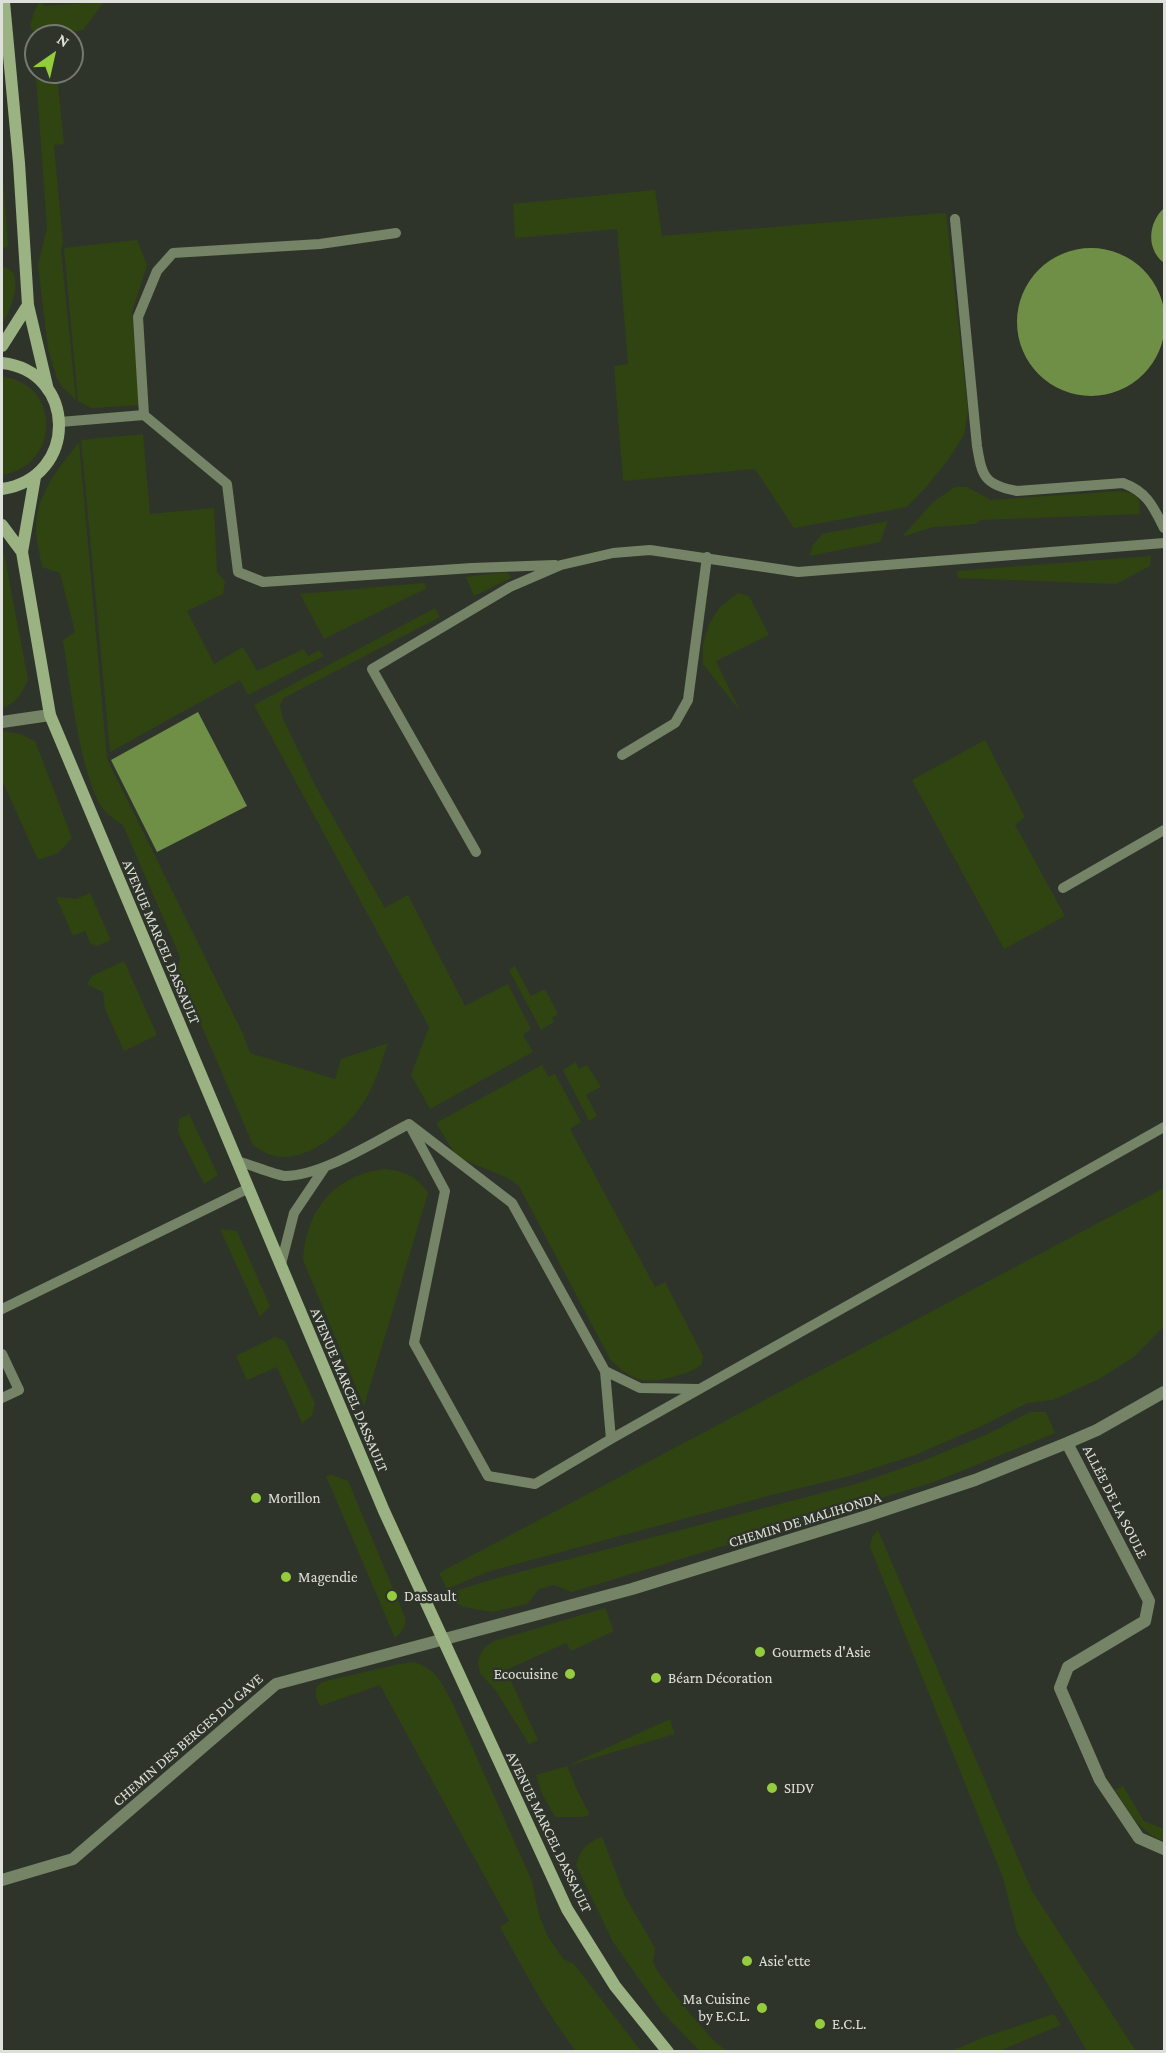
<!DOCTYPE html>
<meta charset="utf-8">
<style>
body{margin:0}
#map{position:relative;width:1166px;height:2053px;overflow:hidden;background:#2f342a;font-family:"Crimson Pro",serif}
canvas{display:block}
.frame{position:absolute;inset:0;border:3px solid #dee1db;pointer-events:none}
.north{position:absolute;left:24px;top:24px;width:60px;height:60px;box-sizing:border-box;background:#2f342a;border:2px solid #757971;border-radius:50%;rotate:34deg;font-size:16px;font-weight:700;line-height:24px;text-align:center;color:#dee1db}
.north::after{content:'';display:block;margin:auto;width:21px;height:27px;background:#94cc3d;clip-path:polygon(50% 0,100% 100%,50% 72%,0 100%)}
</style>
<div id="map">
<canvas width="1166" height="2053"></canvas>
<div class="frame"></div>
<div class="north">N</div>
</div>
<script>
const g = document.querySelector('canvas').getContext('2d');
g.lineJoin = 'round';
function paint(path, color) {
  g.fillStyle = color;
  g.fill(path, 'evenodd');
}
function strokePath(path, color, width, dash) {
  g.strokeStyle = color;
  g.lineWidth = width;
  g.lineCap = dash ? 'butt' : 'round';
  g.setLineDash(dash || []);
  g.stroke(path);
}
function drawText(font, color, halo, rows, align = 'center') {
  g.font = font + ' "Crimson Pro",serif';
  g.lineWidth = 5;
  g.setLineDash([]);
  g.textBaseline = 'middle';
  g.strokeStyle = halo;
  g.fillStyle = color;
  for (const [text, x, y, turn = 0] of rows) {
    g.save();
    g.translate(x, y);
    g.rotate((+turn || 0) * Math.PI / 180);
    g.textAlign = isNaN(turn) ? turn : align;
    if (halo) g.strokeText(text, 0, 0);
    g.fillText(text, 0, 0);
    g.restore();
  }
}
paint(new Path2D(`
 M 39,2 L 43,2 L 44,6 L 104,2 L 83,30 L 53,36 L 36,35 L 30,27 L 34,12 Z
 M 72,65 L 74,74 L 57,76 L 64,144 L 54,145 L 63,242 L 61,251 L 76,400 L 62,387 L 56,376 L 48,349 L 38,264 L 47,228 L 36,76 L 42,72 L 72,72 Z
 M 2,166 L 8,246 L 3,249 L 2,249 Z
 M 655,190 L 662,236 L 946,213 L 968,411 L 964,435 L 948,460 L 926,487 L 907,507 L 794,528 L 755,469 L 623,481 L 614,366 L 628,364 L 617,229 L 515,238 L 513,204 Z
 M 137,240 L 147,265 L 132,312 L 140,405 L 92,408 L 78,401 L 64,248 Z
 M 5,267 C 8,269 11,271 13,273 C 21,287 8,314 2,325 L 2,268 Z
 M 2,377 C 60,382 62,465 2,475 Z
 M 143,434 L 150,514 L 214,508 L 217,572 L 225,582 L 223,594 L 187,611 L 214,664 L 243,647 L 257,671 L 304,649 L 308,656 L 319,650 L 324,656 L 248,695 L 240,680 L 110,752 L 81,440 Z
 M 79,442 L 107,759 L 243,1034 L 250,1053 L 335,1079 L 341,1059 L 388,1043 C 382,1061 377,1078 368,1095 C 353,1123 316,1158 282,1157 C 271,1157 262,1151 253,1145 L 178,971 L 180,957 L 123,825 C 117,821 109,816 105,811 C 80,780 70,681 63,640 L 75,632 L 60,573 L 42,567 C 39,550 34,532 37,515 C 42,487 62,464 79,442 Z
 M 955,487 L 967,487 L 991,500 L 1120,491 L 1131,493 L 1139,499 L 1140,514 L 981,520 L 975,524 L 933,527 L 902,537 L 933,502 Z
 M 888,521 L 880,542 L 809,556 L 813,545 L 822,534 Z
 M 2,543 L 28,680 C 21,694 17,703 2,708 Z
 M 1151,556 L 1150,566 L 1116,584 L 958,578 L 957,571 Z
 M 507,572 L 511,578 L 474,596 L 466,577 Z
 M 424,583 L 427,588 L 324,639 L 300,594 Z
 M 738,593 L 749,596 L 769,635 L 716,661 L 740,711 L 703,664 L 703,644 L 709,624 L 719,608 Z
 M 435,608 L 440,617 L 284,698 L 280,705 L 283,719 L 316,787 L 385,908 L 408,895 L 465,1006 L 508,984 L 531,1029 L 523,1035 L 533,1052 L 430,1109 L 411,1075 L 429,1027 L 254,705 Z
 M 4,731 L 20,734 L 35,741 L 72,838 L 58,853 L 38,860 L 2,780 L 2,732 Z
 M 985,740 L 1025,817 L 1015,825 L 1065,916 L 1004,949 L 912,780 Z
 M 90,893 L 111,940 L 97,946 L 90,943 L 85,931 L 73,936 L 56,897 L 76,899 Z
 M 124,961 L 157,1035 L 124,1051 L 105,1009 L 103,992 L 87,984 L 92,976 Z
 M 515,966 L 531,996 L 545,989 L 558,1014 L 552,1017 L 554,1022 L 541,1030 L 509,970 Z
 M 576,1062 L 579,1069 L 587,1065 L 601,1087 L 586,1095 L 597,1116 L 589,1121 L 563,1070 Z
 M 542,1065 L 548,1077 L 555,1074 L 581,1122 L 570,1129 L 655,1287 L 665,1282 L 703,1356 L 702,1364 C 694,1371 686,1373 676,1376 C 646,1385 632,1382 610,1359 L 519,1186 L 508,1178 L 457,1157 L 436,1123 Z
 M 189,1114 L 218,1175 L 204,1184 L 178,1132 L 179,1119 Z
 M 385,1169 C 404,1171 417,1176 428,1193 L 364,1406 L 303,1260 C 306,1210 334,1175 385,1169 Z
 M 1164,1188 L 1164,1326 L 1134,1357 L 1099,1379 L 1053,1400 L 1027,1403 L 982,1426 L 915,1455 L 853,1475 L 768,1496 L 487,1572 L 447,1589 L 439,1573 Z
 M 220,1229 L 237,1231 L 270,1306 L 260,1317 Z
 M 275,1337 L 285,1341 L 315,1403 L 312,1416 L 302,1423 L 277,1367 L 247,1380 L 236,1356 Z
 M 1030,1412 L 1046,1412 L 1055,1433 L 934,1482 L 572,1592 L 554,1585 L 539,1589 L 527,1604 L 492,1612 L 463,1607 L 453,1601 L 445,1594 L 497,1578 L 856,1484 L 920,1462 L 988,1434 Z
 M 332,1475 L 348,1481 L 405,1617 C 407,1627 402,1631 395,1638 L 326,1476 Z
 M 878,1530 L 1032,1891 L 1136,2051 L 1087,2051 L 1017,1932 L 1003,1878 L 870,1547 L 872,1537 Z
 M 605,1608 L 614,1631 L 571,1651 L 566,1643 L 506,1670 L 538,1740 L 529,1744 L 496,1691 L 480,1673 L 478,1662 L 481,1653 L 485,1647 L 494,1641 Z
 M 413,1662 C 437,1669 440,1681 452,1702 L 532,1881 L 539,1915 L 547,1935 L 563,1959 L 574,1964 L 641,2051 L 576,2051 C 546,2013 524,1970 500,1927 L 509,1921 L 380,1685 L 320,1706 L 316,1697 L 316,1688 L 322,1682 L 399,1664 Z
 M 670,1719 L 675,1734 L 567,1766 L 577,1790 L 590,1815 L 582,1817 L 555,1817 L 542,1794 L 536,1775 L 567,1766 Z
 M 1123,1786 L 1144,1821 L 1164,1829 L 1164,1841 C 1139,1832 1129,1812 1115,1790 Z
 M 602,1837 L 625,1896 L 655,1948 L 653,1962 L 658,1972 L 692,2016 L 712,2039 L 726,2051 L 700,2051 L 662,2012 L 613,1942 L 576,1865 C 580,1850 587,1842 602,1837 Z
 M 1054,2014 L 1061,2025 L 999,2051 L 952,2051 L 984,2037 Z`), '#2f4411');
paint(new Path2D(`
 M 1164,208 L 1164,263 C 1146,249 1148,223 1164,208 Z
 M1017 322a74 74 0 1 1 148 0a74 74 0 1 1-148 0Z
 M 198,712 L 247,806 L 157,852 L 111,760 Z`), '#6f8f47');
strokePath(new Path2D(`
 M 955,219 L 977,446 C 982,476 984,485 1017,491 L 1123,483 C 1147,492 1153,506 1164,528
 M 144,415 L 227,484 L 238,572 L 263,582 L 472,568 L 555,565
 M 60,422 L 144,415 L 138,317 L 157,271 L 173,253 L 320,244 L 396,233
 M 622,755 L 675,723 L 688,700 L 707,557
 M 476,852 L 372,669 L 510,587 L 561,565 L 613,553 L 650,550 L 798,572 L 1164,543
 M 1063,888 L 1164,830
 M 237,1161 C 249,1164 275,1175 285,1176 C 322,1176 375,1141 409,1124 L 445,1191 L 414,1343 L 488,1476 L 535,1484 L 611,1439 L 605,1371 L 512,1203 L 409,1124
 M 281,1264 L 294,1213 L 325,1167
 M 2,1309 L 249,1188
 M 2,1354 L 19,1390 L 2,1398
 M 605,1371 L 640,1388 L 699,1389
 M 611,1439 L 1164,1127`), '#758466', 10);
strokePath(new Path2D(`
 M 2,722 L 50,715
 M 1067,1443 L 1149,1601 L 1145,1621 L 1068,1667 L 1060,1688 L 1100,1780 L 1139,1838 L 1164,1849
 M 2,1880 L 73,1859 L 276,1684 L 632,1589 L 867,1516 L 975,1480 L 1067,1443 L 1097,1430 L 1164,1392`), '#758466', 12);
strokePath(new Path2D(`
 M 4,2 L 19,163 L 28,305 L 48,390
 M 2,346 L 28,305
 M 2,363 C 77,371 79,478 2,489
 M 35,477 L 22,552 L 50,715 L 384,1511 L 567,1909 L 615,1986 L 668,2052
 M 2,525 L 22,552`), '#9bb282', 12);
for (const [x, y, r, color] of [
 [256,1498,6,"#94cc3d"],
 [286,1577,6,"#94cc3d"],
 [392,1596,6,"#94cc3d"],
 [760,1652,6,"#94cc3d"],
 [570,1674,6,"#94cc3d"],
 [656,1678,6,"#94cc3d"],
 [772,1788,6,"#94cc3d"],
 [747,1961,6,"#94cc3d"],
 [762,2008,6,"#94cc3d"],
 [820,2024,6,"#94cc3d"]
]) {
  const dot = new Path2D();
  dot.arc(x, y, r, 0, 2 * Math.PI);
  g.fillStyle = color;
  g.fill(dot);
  strokePath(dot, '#2f342a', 2);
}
drawText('15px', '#dee1db', '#2f342a', [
 ["AVENUE MARCEL DASSAULT",161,942,67],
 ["AVENUE MARCEL DASSAULT",349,1390,67],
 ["ALLÉE DE LA SOULE",1115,1502,63],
 ["CHEMIN DE MALIHONDA",805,1520,-17],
 ["CHEMIN DES BERGES DU GAVE",188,1740,-41],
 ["AVENUE MARCEL DASSAULT",549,1832,64]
]);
drawText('15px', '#dee1db', '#2f342a', [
 ["Morillon",268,1498],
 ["Magendie",298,1577],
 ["Dassault",404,1596],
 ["Gourmets d'Asie",772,1652],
 ["Ecocuisine",558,1674,"right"],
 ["Béarn Décoration",668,1678],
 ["SIDV",784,1788],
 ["Asie'ette",759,1961],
 ["Ma Cuisine",750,1999,"right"],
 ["by E.C.L.",750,2016,"right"],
 ["E.C.L.",832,2024]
], 'left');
</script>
